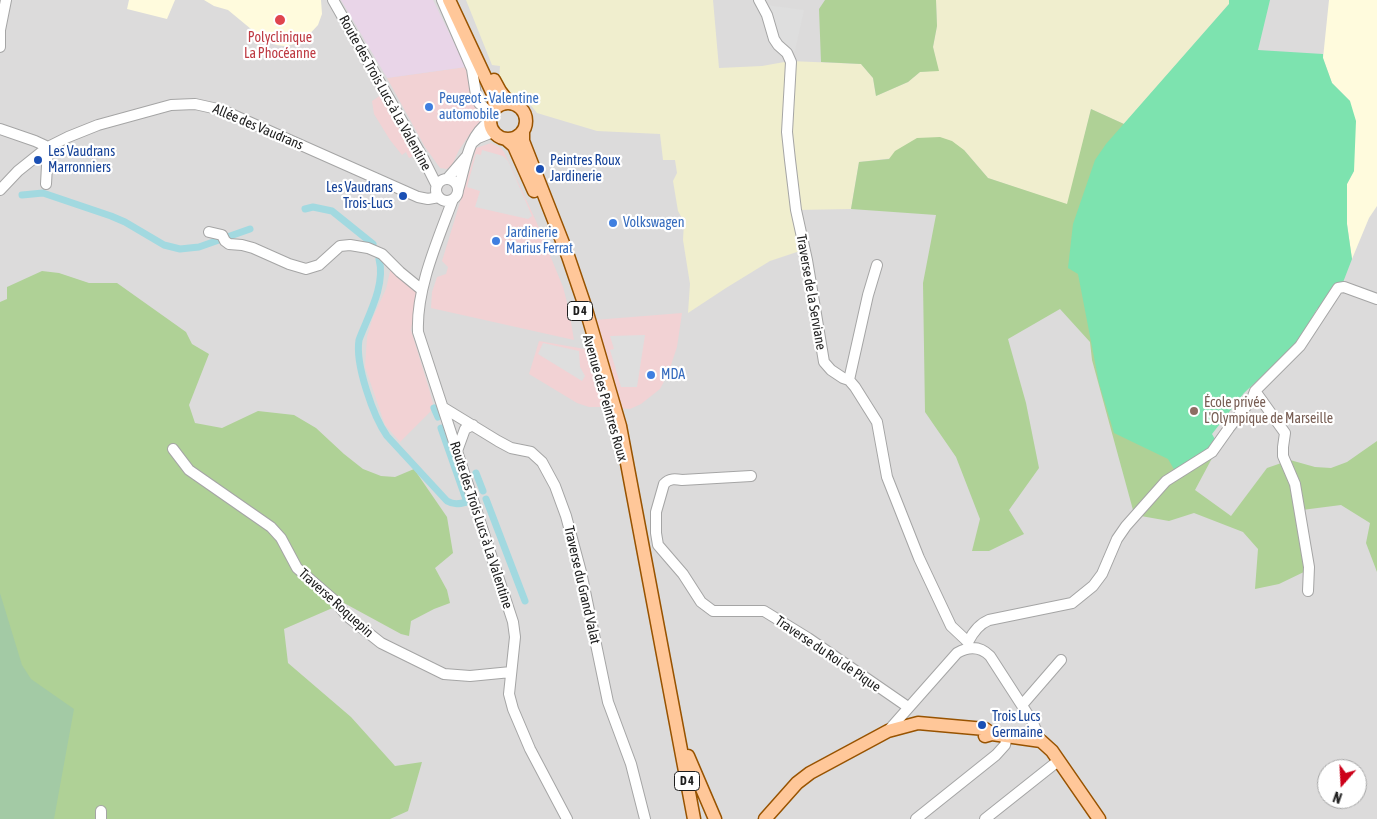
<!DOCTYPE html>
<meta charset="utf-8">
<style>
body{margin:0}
#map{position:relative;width:1377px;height:819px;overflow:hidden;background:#f0eae4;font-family:"Asap Condensed",sans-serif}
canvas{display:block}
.north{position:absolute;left:1317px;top:759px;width:50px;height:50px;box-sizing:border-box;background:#fff;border:1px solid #a5a5a5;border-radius:50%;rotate:199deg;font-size:14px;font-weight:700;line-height:20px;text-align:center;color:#1e1e1e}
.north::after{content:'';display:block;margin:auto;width:18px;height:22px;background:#cc0019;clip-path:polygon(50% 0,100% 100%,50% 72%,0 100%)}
</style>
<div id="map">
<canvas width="1377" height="819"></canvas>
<div class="north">N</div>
</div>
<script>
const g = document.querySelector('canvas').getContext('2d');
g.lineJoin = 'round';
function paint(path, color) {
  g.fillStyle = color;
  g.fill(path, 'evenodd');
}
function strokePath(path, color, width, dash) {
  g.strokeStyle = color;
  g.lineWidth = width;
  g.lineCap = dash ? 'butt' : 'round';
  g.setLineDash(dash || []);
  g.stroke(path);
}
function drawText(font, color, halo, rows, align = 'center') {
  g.font = font + ' "Asap Condensed",sans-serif';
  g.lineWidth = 4.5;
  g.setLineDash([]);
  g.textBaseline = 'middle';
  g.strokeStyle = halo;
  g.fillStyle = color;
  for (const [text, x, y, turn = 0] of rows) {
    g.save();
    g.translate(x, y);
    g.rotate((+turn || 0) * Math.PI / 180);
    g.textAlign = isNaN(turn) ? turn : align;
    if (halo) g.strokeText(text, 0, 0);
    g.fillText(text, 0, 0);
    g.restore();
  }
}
paint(new Path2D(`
 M 0,0 L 1377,0 L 1377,819 L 0,819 ZM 1327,769 L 1357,769 L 1357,799 L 1327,799 Z`), '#dcdbdb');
paint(new Path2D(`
 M 466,67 L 471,95 L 484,114 L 482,120 L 472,131 L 459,150 L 452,165 L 447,169 L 440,168 L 425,147 L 387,78 Z
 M 381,95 L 415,155 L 409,158 L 406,152 L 402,155 L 390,140 L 374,114 L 372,101 Z
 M 491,143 L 501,148 L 504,152 L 536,221 L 563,287 L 569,310 L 574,340 L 431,308 L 432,292 L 437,277 L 446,274 L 448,267 L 442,261 L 475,153 L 476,148 Z
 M 391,267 L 417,293 L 411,330 L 430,392 L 434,408 L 400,442 L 385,425 L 365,367 L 367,337 L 373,317 L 386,289 Z
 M 682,313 L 677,347 L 668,374 L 660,389 L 641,404 L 630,409 L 618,408 L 594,320 Z
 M 539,341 L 585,349 L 603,396 L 605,407 L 589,407 L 577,403 L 529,374 Z`), '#f2d2d4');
paint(new Path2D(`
 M 341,0 L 433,0 L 466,67 L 387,78 Z`), '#e9d5e8');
paint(new Path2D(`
 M 129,0 L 175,0 L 167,19 L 127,9 Z
 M 204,0 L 321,0 L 322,14 L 318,25 L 306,38 L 299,43 L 285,46 L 276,45 L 257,34 L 228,10 L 214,6 Z
 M 1329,0 L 1377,0 L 1377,206 L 1369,218 L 1352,259 L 1347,224 L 1347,184 L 1354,171 L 1350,101 L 1332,83 L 1323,58 Z`), '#fffbdd');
paint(new Path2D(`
 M 466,0 L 713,0 L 719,68 L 762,66 L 790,61 L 861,64 L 873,78 L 876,96 L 908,82 L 920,72 L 938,70 L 933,47 L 937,26 L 936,0 L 1229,0 L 1229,4 L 1124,124 L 1091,109 L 1068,205 L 988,178 L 964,150 L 859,162 L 851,209 L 795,210 L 803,250 L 770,261 L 726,288 L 688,313 L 690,284 L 683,240 L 684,222 L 678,211 L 673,181 L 677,173 L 675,160 L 663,160 L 660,134 L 597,131 L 537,113 L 526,99 L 505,91 L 499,80 L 500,66 L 492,65 Z`), '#f0eece');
paint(new Path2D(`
 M 825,0 L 936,0 L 937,26 L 933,47 L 939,71 L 920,72 L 908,82 L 876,96 L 873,78 L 861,64 L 821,62 L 819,9 Z
 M 1091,109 L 1124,124 L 1152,396 L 1218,447 L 1195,490 L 1231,516 L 1267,468 L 1290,460 L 1315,467 L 1331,468 L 1347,462 L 1377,441 L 1377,572 L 1366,543 L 1370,523 L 1341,505 L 1294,511 L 1308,570 L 1279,584 L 1255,589 L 1258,549 L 1243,532 L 1194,513 L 1169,521 L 1141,516 L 1133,510 L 1092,360 L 1090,342 L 1060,309 L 1008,339 L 1026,403 L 1039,468 L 1009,510 L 1024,534 L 989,551 L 972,551 L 980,519 L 956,457 L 925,412 L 923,283 L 936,215 L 851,209 L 859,162 L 889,159 L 895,151 L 917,138 L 940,137 L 952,141 L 964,150 L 988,178 L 1067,204 Z
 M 42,271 L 59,273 L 89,283 L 117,283 L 186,332 L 192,344 L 209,354 L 189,405 L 195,423 L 222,428 L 258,411 L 294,415 L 316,428 L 344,454 L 363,469 L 381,476 L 395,477 L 414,469 L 447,517 L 453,553 L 435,568 L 447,590 L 450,603 L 434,609 L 411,621 L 409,636 L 401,634 L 344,603 L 284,629 L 288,663 L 351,717 L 395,766 L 422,762 L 408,811 L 390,819 L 0,819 L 0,302 L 7,299 L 7,287 Z`), '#afd196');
paint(new Path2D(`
 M 0,593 L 22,665 L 31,679 L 74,709 L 54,819 L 0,819 Z`), '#a3caa5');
paint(new Path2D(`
 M 1229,0 L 1270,0 L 1258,50 L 1323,54 L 1323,58 L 1332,83 L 1350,101 L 1356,121 L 1354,171 L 1347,184 L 1347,224 L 1352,259 L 1342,285 L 1326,303 L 1317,309 L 1299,341 L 1244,393 L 1212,434 L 1216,441 L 1211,448 L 1175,471 L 1168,459 L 1114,433 L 1099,383 L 1078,274 L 1068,268 L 1073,224 L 1095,160 L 1106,144 L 1229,4 Z`), '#7de3af');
paint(new Path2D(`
 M 766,5 L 804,10 L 795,51 L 790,50 L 779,38 Z
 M 482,150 L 503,156 L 508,161 L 532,216 L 528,219 L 475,207 L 480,191 L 467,187 L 476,154 L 481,155 Z
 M 645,335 L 637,387 L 621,387 L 610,350 L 614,349 L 610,336 Z
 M 543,343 L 579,351 L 580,367 L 585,376 L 582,381 L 538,354 Z`), '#dedede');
strokePath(new Path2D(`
 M 22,195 L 43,193 L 111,216 L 125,222 L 164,245 L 180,249 L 199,247 L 250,229
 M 305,209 L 313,207 L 332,211 L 373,244
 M 379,259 C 386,285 368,316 359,340 C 355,364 373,416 387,436 L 447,501 C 454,505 459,504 467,502 L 441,428
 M 434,408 L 438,417
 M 476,473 L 483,491
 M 486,499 L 525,601`), '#a2d9e0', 7);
const minor = new Path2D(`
 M 333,0 L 423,158 L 437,186
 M 442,0 L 472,69 L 476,95 L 479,103 L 491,114
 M 759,0 L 767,15 L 774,39 L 778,45 L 787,53 L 791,62 L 787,132 L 790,160 L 796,210 L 807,260 L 824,362 L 831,370 L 843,378 L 849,380 L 855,387 L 877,422 L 887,477 L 919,558 L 951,626 L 968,642
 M 0,47 L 0,30 L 6,0
 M 0,129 L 35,141 L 48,147 L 46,184
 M 472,143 L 478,138 L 493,132
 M 447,179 L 466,157
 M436 190a11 11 0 1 1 22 0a11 11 0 1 1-22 0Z
 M 0,190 L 18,171 L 48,147 L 68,137 L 98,125 L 171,105 L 195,104 L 222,110 L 418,197 L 428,199 L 439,197
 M 458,190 C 466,164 467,137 490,121
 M 453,199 C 438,240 416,288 418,332 L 513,622 L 515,637 L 509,694 L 513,709 L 530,749 L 567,819
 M 209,232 L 222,235 L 225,241 L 229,244 L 242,245 L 253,248 L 289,264 L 306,269 L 319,265 L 340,246 L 350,245 L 368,248 L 382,254 L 400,272 L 422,290
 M 849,380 L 868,295 L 877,265
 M 1255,391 L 1285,433 L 1283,447 L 1283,456 L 1295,484 L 1309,567 L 1308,591
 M 444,408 L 498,441 L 511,448 L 531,452 L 542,462 L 555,486 L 566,516 L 581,572 L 608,702 L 631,764 L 645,819
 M 173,449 L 189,470 L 271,527 L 281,538 L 297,568 L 334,600 L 347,616 L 381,643 L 444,674 L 470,676 L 511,672
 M 457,451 L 465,429 L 473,425
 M 751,476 L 682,480 C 676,479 669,478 664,484 L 656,512 L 656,533 L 658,545 L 683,574 L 701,602 L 713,611 L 764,611 L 808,638 L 908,707
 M 969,647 L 968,642 C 973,632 979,624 989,620 L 1072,603 L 1093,586 L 1102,574 L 1117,539 L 1126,526 L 1166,481 L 1212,452 L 1229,428 L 1252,399 L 1255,391 L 1300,346 L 1338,288 L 1344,287 L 1377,299
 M 1022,705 L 1061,660
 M 888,731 L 957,653 C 969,646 980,646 990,656 L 1032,721 L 1041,741
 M 101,811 L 101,819
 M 916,819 L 996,755 L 1005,745 L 1007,736
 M 985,819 L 1058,761`);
const major = new Path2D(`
 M 449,0 L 493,94 L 495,108
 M 494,80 L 500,91 L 509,103
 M490 121a18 18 0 1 1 36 0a18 18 0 1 1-36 0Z
 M 523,132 L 523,141 L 568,256 L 585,306 L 620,426 L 694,819
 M 506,139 L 514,146 L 534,191
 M 985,736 L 992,734 L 1041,741 L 1052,751 L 1099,819
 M 688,756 L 715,819
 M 765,819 L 797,783 L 810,773 L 888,731 L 918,723 L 985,729 L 992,734`);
strokePath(minor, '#a5a5a5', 12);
strokePath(major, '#985300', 15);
strokePath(minor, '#fff', 10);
strokePath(major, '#ffc799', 12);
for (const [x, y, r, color] of [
 [280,20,6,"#e0444e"],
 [429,107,5,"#3f7fe0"],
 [38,160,5,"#1a4fb4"],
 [540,169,5,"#1a4fb4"],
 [403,196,5,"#1a4fb4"],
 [613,223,5,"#3f7fe0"],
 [496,241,5,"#3f7fe0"],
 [651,375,5,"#3f7fe0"],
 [1194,411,5,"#8d6e63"],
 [982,725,5,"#1a4fb4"]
]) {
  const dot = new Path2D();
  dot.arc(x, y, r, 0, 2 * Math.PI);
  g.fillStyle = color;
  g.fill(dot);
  strokePath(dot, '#fff', 2);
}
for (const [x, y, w] of [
 [580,311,25],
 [687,781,25]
]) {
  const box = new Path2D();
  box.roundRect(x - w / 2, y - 9.5, w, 19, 4);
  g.fillStyle = '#fff';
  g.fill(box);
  strokePath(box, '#1e1e1e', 1);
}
drawText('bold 12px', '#1e1e1e', null, [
 ["D 4",580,311],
 ["D 4",687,781]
]);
drawText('14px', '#be3a42', '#fff', [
 ["Polyclinique",280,38],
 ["La Phocéanne",280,54]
]);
drawText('14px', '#1e1e1e', '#fff', [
 ["Route des Trois Lucs à La Valentine",385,93,61],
 ["Allée des Vaudrans",258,127,23],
 ["Traverse de la Serviane",811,292,80],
 ["Avenue des Peintres Roux",605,398,74],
 ["Route des Trois Lucs à La Valentine",481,525,72],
 ["Traverse du Grand Valat",582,585,77],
 ["Traverse Roquepin",336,603,42],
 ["Traverse du Roi de Pique",828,654,34]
]);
drawText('14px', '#366cbe', '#fff', [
 ["Peugeot - Valentine",439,99],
 ["automobile",439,115],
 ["Volkswagen",623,223],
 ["Jardinerie",506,233],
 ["Marius Ferrat",506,249],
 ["MDA",661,375]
], 'left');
drawText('14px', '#164399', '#fff', [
 ["Les Vaudrans",48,152],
 ["Marronniers",48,168],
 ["Peintres Roux",550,161],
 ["Jardinerie",550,177],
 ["Les Vaudrans",393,188,"right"],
 ["Trois-Lucs",393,204,"right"],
 ["Trois Lucs",992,717],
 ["Germaine",992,733]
], 'left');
drawText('14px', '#785e54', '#fff', [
 ["École privée",1204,403],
 ["L'Olympique de Marseille",1204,419]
], 'left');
</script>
